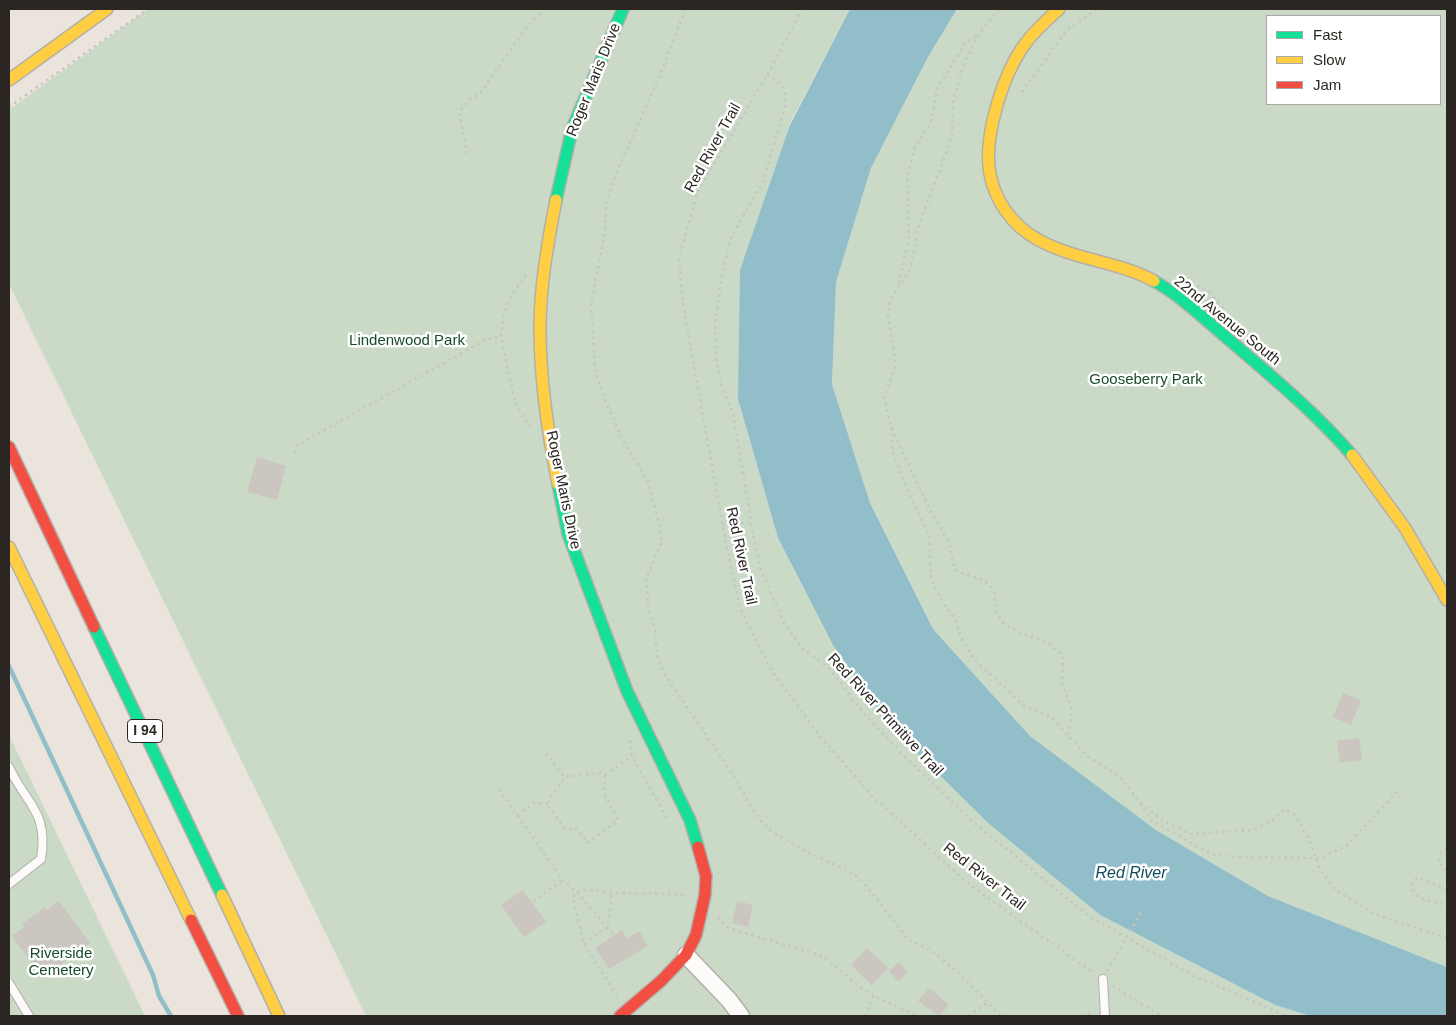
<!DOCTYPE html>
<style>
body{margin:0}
#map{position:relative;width:1456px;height:1025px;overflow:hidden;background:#eae4dc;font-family:Helvetica,sans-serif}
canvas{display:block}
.frame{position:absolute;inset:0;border:10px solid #2b2621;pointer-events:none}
.legend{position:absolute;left:1266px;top:15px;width:175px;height:90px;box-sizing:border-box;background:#fff;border:1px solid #aaa8a6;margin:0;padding:6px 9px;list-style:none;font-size:15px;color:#2b2621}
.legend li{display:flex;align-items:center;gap:10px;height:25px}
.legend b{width:25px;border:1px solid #aaa8a6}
</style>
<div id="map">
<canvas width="1456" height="1025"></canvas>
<div class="frame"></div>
<ul class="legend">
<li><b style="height:6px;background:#16e098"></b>Fast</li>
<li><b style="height:6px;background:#ffcf43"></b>Slow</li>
<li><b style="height:6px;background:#f24e42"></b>Jam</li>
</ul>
</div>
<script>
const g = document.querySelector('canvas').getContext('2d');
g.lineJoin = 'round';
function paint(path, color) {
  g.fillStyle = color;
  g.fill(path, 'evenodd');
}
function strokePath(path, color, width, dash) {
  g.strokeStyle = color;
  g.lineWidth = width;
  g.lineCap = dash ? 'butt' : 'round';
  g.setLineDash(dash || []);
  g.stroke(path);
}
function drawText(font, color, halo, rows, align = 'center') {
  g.font = font + ' Helvetica,sans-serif';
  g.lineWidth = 5;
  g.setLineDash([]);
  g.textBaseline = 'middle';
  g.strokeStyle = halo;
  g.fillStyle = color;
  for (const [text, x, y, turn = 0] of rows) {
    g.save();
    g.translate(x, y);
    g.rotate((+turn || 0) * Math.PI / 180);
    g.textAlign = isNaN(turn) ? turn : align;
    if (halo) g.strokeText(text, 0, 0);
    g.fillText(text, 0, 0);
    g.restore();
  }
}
paint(new Path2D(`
 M 148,9 L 850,9 L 789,125 L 738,399 L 778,538 L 833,645 L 891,727 L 988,823 L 1100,915 L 1275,1005 L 1310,1016 L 366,1016 L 9,284 L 9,110 Z
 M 957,9 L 1447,9 L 1447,967 L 1268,896 L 1156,830 L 1030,736 L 933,629 L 870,503 L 832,383 L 836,282 L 871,168 L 928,57 ZM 1267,16 L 1440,16 L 1440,104 L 1267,104 Z
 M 9,735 L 145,1016 L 9,1016 Z`), '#cadac7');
paint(new Path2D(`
 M 850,9 L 957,9 L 928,57 L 871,168 L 836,282 L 832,384 L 870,503 L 933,629 L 1030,736 L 1156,830 L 1268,896 L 1447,967 L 1447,1016 L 1310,1016 L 1275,1005 L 1100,915 L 988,823 L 891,727 L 833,645 L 778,538 L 738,399 L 740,270 L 790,125 Z`), '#92beca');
strokePath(new Path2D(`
 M 9,666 L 153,975 L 159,996 L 171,1016`), '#92beca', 4.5);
paint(new Path2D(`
 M 257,457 L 286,466 L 277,500 L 247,492 Z
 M 1343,693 L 1361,700 L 1351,725 L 1333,717 Z
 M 1359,738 L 1362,760 L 1340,763 L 1337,741 Z
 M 523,890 L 546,922 L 524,937 L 501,905 Z
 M 59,901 L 90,943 L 43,978 L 12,936 L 24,927 L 22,924 L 45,907 L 47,910 Z
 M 737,901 L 753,905 L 748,927 L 732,923 Z
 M 622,930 L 627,939 L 639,931 L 648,946 L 609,969 L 595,948 Z
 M 867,948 L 888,968 L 872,985 L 851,965 Z
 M 899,962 L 908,973 L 898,981 L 889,971 Z
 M 929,988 L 949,1005 L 939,1016 L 918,1001 Z`), '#cbc6bf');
const lane = new Path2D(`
 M 9,767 C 25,803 49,811 41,859 L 9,884
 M 1103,979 L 1105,1016
 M 9,983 L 29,1016`);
const street = new Path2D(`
 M 686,955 L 729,1000 L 741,1016`);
const fast = new Path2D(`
 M 556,200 L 572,129 L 623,9
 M 1154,281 C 1181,296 1203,318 1227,338 C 1270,375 1314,411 1352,455
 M 558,484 L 568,534 L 627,691 L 690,820 L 698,847
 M 94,627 L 222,895`);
const slow = new Path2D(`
 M 1059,9 C 1047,20 1034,31 1025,44 C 1003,74 983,137 990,174 C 995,201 1013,226 1037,239 C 1073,260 1118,261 1154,281
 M 9,80 L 107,9
 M 556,200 C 548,241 540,286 540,328 C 540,380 548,434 558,484
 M 1352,455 L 1405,528 L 1447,600
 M 9,547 L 191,920
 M 222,895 L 279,1016`);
const jam = new Path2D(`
 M 9,447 L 94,627
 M 191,920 L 238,1016
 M 620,1016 L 661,981 L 686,955 L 696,935 L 705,895 L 706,876 L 698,847`);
strokePath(lane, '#b4afa9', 10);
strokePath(street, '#b4afa9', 19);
strokePath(fast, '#b4afa9', 14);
strokePath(slow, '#b4afa9', 14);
strokePath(jam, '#b4afa9', 14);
strokePath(new Path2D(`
 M 685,9 L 663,68 L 614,178 L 606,204 L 605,233 L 591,305 L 595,368 L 602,393 L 623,441 L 647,479 L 660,527 L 662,541 L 646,579 L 649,613 L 655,627 L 657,656 L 665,675 L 730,770 L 758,818 L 771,831 L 807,852 L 851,872 L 863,882 L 908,939 L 930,950 L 958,972 L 1001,1016
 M 802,9 L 767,75 L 698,191 L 679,258 L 683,305 L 726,544 L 740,608 L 770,668 L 816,731 L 871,795 L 970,885 L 1094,973
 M 999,9 L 980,32 L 965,61 L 953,101 L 952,137 L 918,228 L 911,268 L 890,300 L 888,316 L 896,365 L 884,398 L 891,427 L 927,504 L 950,545 L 954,567 L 958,572 L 981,579 L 990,585 L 994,592 L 996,612 L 1004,624 L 1025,635 L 1046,641 L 1063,656 L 1062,684 L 1072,710 L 1069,734
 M 767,75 L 780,83 L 785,91 L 785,107 L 763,181 L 731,238 L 722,274 L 715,325 L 716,358 L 722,387 L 733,413 L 755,545 L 761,570 L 785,625 L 802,648 L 831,670 L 861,710 L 903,755 L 973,822 L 1089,916 L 1192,975 L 1273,1010 L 1283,1016
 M 1022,92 L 1066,31 L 1097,9
 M 9,107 L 148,9
 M 467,154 L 459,112 L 472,98 L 480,94 L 524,31 L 541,12
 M 526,275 L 512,294 L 504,313 L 501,336 L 516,406 L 531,427
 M 1186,279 L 1210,293 L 1226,311
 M 899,284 L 909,237 L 907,179 L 915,147 L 931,122 L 937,89 L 964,45 L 979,33
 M 891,427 L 893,453 L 909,494 L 929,534 L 931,579 L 943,603 L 955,618 L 960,636 L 974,659 L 1023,705 L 1050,716 L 1088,757 L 1120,777 L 1139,801 L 1162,820 L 1190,834 L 1253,830 L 1273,820 L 1281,811 L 1288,811 L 1295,815 L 1311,844 L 1319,867 L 1334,889 L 1374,914 L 1447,938
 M 295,453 L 296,446 L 485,340 L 501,336
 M 722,525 L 750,522
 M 630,740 L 632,756 L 667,818
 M 546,753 L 564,777 L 601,773 L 605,775 L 604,793 L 618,820 L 588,843 L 576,828 L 566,830 L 547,805 C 551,793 561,788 564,777
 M 605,775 L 632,756
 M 499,789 L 563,880 L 583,899 L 614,936
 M 1140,803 L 1152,821 L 1211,854 L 1239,857 L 1320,858 L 1346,846 L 1397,792
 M 517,815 L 534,803 L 548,803
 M 1447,849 L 1440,853 L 1439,862 L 1447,872
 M 1447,890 L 1420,878 L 1414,880 C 1405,899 1434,902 1447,905
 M 533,901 L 563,880
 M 718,917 L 728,928 L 823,956 L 856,984 L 874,996 L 917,1016
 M 584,944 L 608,926 L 612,893
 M 1107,971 L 1141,912
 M 1113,986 L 1161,1016
 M 617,996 L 584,944 L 573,898 L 576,892 C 589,887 600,892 614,893 C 639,894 663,892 688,896
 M 865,1016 L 874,996
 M 968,1016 L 987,1003
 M 1081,1016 L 1094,1012`), '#c8c6c2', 2.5, [2.5, 4]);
strokePath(lane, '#fcfbfa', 8);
strokePath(street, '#fcfbfa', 16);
strokePath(fast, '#16e098', 11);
strokePath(slow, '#ffcf43', 11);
strokePath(jam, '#f24e42', 11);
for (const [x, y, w] of [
 [145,731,35]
]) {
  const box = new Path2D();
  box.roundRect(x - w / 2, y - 11.5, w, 23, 4);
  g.fillStyle = '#fff';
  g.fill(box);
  strokePath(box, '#2b2621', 1);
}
drawText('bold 14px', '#2b2621', null, [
 ["I 94",145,731]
]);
drawText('15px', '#2b2621', '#fff', [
 ["Roger Maris Drive",594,80,-68],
 ["Red River Trail",713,148,-61],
 ["22nd Avenue South",1227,321,39],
 ["Roger Maris Drive",563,490,78],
 ["Red River Trail",741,556,78],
 ["Red River Primitive Trail",885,715,47],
 ["Red River Trail",984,877,38]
]);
drawText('15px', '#174c28', '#fff', [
 ["Lindenwood Park",407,341],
 ["Gooseberry Park",1146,380],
 ["Riverside",61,954],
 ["Cemetery",61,971]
]);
drawText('italic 16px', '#124b5a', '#fff', [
 ["Red River",1131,874]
]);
</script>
